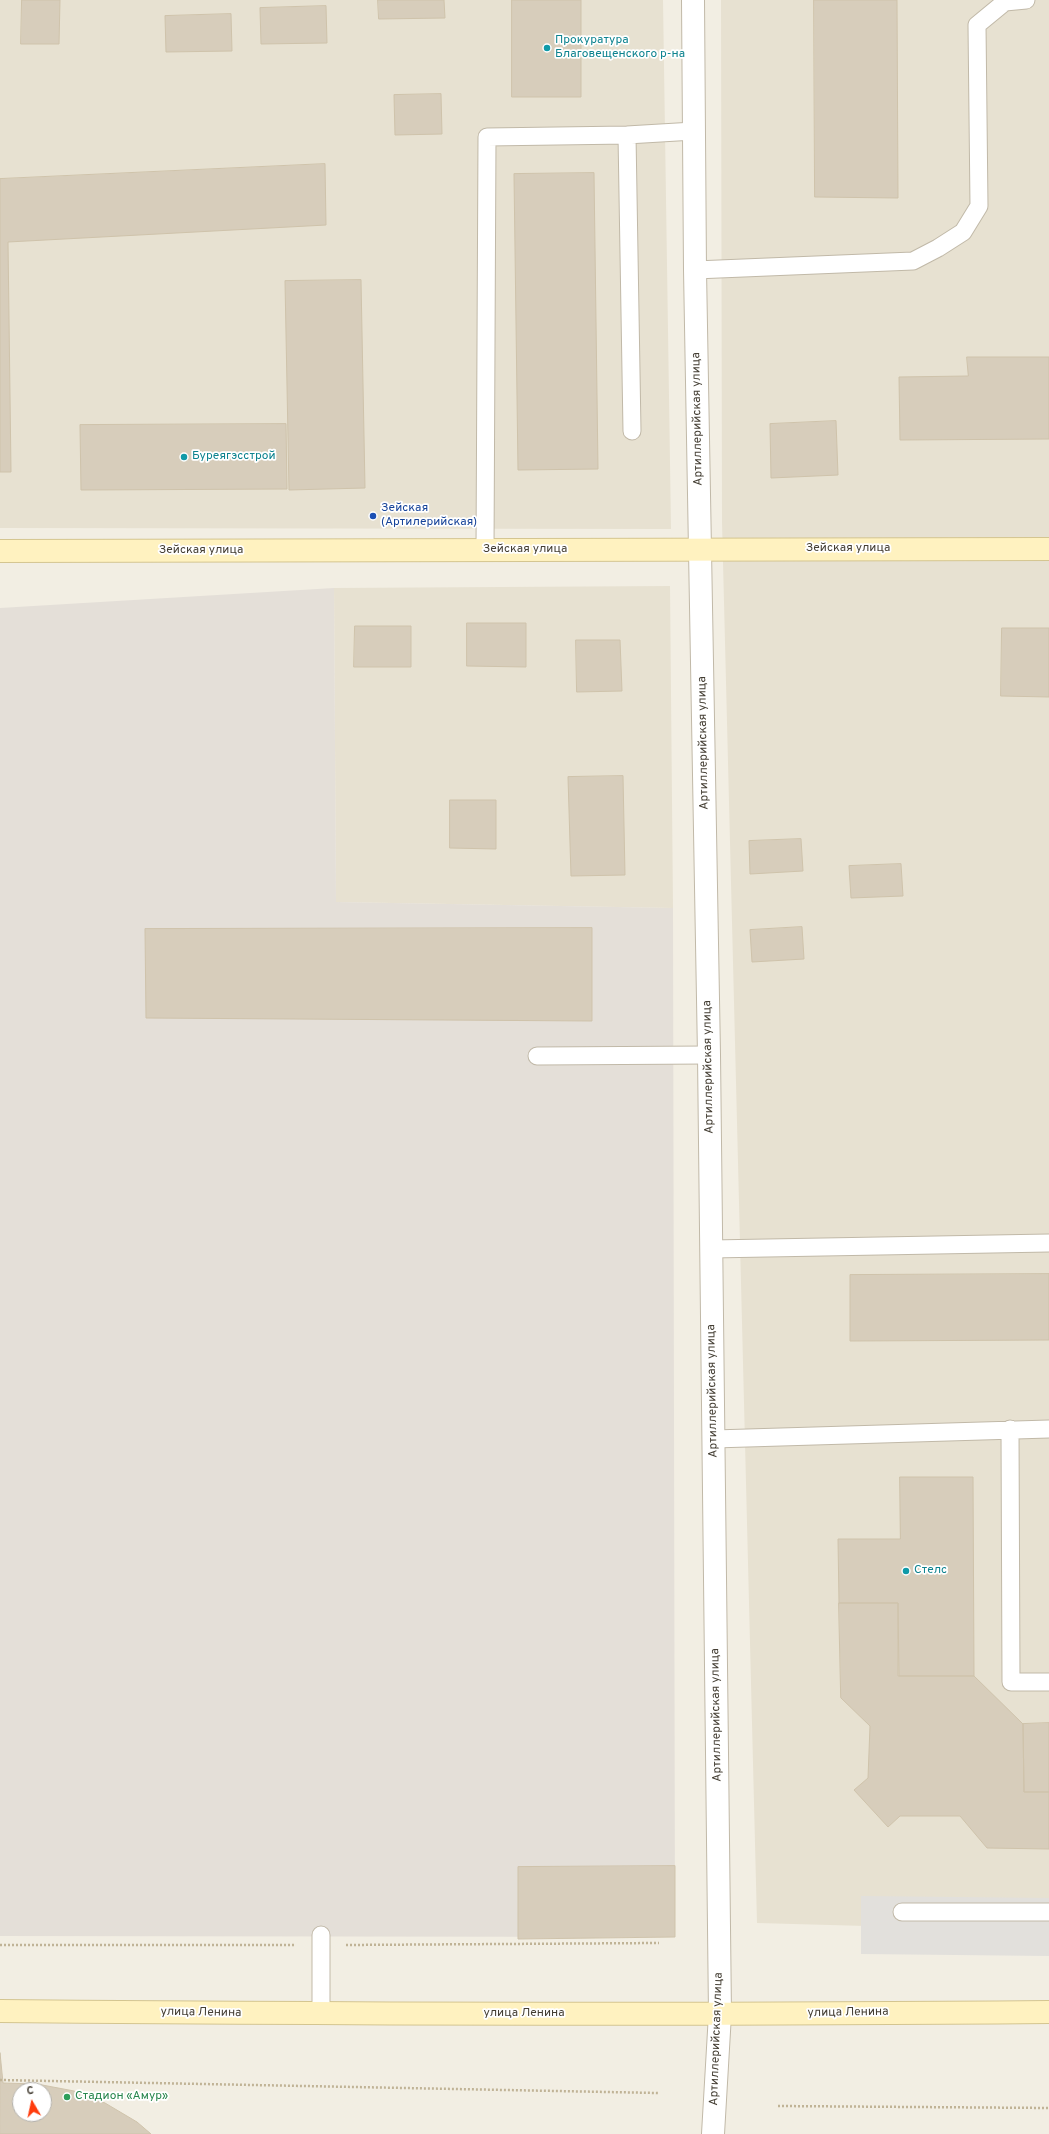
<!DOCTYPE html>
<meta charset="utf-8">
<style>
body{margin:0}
#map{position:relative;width:1049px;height:2134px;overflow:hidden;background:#f2eee3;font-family:Overpass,sans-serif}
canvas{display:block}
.north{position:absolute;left:12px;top:2082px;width:40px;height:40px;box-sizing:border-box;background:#fff;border:1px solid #b4b2ad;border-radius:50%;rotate:351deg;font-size:11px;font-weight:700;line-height:16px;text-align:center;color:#443e33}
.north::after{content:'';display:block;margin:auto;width:14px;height:18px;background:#ff3c0d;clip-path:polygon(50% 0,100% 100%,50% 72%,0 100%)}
</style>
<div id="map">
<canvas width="1049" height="2134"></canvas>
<div class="north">С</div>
</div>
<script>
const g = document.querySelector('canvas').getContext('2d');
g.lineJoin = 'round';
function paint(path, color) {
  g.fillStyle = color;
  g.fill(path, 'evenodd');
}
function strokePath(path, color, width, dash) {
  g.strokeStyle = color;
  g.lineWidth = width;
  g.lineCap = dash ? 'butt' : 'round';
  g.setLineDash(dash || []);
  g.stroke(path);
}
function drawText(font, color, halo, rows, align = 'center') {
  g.font = font + ' Overpass,sans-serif';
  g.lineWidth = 3.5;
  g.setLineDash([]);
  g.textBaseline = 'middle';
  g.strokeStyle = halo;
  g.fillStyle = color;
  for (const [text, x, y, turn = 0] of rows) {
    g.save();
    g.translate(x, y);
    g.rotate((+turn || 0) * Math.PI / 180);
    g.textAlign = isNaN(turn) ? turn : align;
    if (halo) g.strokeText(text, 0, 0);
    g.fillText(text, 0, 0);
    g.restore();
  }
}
paint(new Path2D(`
 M 0,0 L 663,0 L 671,529 L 0,528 Z
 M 721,0 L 1049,0 L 1049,1931 L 757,1923 L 722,522 Z
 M 670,586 L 673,908 L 336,902 L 334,588 Z`), '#e7e1d1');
paint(new Path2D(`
 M 334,588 L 336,902 L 673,908 L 675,1937 L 0,1936 L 0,608 Z`), '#e4dfd8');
paint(new Path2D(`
 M 861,1896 L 1049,1898 L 1049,1956 L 861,1954 Z`), '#e2e0dc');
const building = new Path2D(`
 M 22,0 L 60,0 L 59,44 L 21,44 Z
 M 378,0 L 444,0 L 445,18 L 379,19 Z
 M 512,0 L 581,0 L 581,97 L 512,97 Z
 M 814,0 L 897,0 L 898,198 L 815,197 Z
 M 326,6 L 327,43 L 261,44 L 260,8 Z
 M 231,14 L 232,51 L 166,52 L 165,16 Z
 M 441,94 L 442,134 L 395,135 L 394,95 Z
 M 325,164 L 326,225 L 8,242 L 11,472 L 0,472 L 0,179 Z
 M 594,173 L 598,469 L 518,470 L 514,174 Z
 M 361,280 L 365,488 L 289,490 L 285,281 Z
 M 967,357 L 1049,357 L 1049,439 L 900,440 L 899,377 L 968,376 Z
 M 836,421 L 838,475 L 771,478 L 770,424 Z
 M 286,424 L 287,489 L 81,490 L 80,425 Z
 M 467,623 L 526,623 L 526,667 L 467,666 Z
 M 355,626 L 411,626 L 411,667 L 354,667 Z
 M 1002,628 L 1049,628 L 1049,697 L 1001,696 Z
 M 576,640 L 620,640 L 622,691 L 577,692 Z
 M 623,776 L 625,875 L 571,876 L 568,777 Z
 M 450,800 L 496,800 L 496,849 L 450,848 Z
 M 801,839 L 803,871 L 750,874 L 749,841 Z
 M 901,864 L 903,896 L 851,898 L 849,866 Z
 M 802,927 L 804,959 L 752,962 L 750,930 Z
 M 592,928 L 592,1021 L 146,1018 L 145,929 Z
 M 1049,1274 L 1049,1340 L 850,1341 L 850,1275 Z
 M 900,1477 L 973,1477 L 974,1676 L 898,1676 L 898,1603 L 839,1603 L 838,1539 L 900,1539 Z
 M 839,1603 L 898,1603 L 899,1676 L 974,1676 L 1023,1724 L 1024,1792 L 1049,1792 L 1049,1849 L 987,1848 L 960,1816 L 900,1816 L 888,1827 L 854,1790 L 868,1778 L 870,1726 L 841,1698 Z
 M 1049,1723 L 1049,1792 L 1024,1792 L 1023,1724 Z
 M 675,1866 L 675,1937 L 518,1939 L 518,1867 Z
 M 0,2053 L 3,2083 L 37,2084 L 74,2091 L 105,2103 L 137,2122 L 151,2134 L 0,2134 ZM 20,2090 L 44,2090 L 44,2114 L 20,2114 Z`);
paint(building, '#d7cdbb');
strokePath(building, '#cfc3ab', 1);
const lane = new Path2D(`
 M 627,135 L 632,431
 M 695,270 L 913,261 L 938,248 L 963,232 L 979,206 L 977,25 L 1005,2 L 1026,0
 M 485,550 L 487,137 L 627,135 L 694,131
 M 537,1056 L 709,1055
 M 711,1249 L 1049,1243
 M 1010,1429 L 1011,1682 L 1049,1682
 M 714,1439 L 1049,1429
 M 902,1912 L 1049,1912
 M 321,2014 L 321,1935`);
const street = new Path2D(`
 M 693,0 L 695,270 L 709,1055 L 720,2014 L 713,2134`);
const secondary = new Path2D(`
 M 0,551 L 1049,549
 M 0,2011 C 350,2014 699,2015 1049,2012`);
strokePath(lane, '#c1b9a8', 19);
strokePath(street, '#c1b9a8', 24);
strokePath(secondary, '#d4c590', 24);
strokePath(new Path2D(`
 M 0,1945 L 295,1945
 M 346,1945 L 659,1943
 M 0,2080 L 658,2093
 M 778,2106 L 1049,2108`), '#c0b396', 2.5, [2, 2]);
strokePath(lane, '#fff', 17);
strokePath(street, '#fff', 22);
strokePath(secondary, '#fff2c0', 22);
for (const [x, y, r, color] of [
 [547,48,4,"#0f9aa8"],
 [184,457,4,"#0f9aa8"],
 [373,516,4,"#1a4fb4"],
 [906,1571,4,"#0f9aa8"],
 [67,2097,4,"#2e9e5b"]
]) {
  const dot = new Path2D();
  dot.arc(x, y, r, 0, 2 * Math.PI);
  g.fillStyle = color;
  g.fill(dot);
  strokePath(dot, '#fff', 1.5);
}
drawText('12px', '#0d838f', '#fff', [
 ["Прокуратура",555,41],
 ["Благовещенского р-на",555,55],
 ["Буреягэсстрой",192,457],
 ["Стелс",914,1571]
], 'left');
drawText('12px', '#443e33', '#fff', [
 ["Артиллерийская улица",698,419,-91],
 ["Зейская улица",848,549],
 ["Зейская улица",525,550],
 ["Зейская улица",201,551],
 ["Артиллерийская улица",704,743,-91],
 ["Артиллерийская улица",709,1067,-91],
 ["Артиллерийская улица",713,1391,-91],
 ["Артиллерийская улица",717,1715,-91],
 ["улица Ленина",201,2013,1],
 ["улица Ленина",848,2013,-1],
 ["улица Ленина",524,2014],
 ["Артиллерийская улица",717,2039,-88]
]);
drawText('12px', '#164399', '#fff', [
 ["Зейская",381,509],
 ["(Артилерийская)",381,523]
], 'left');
drawText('12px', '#27864d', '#fff', [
 ["Стадион «Амур»",75,2097]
], 'left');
</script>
